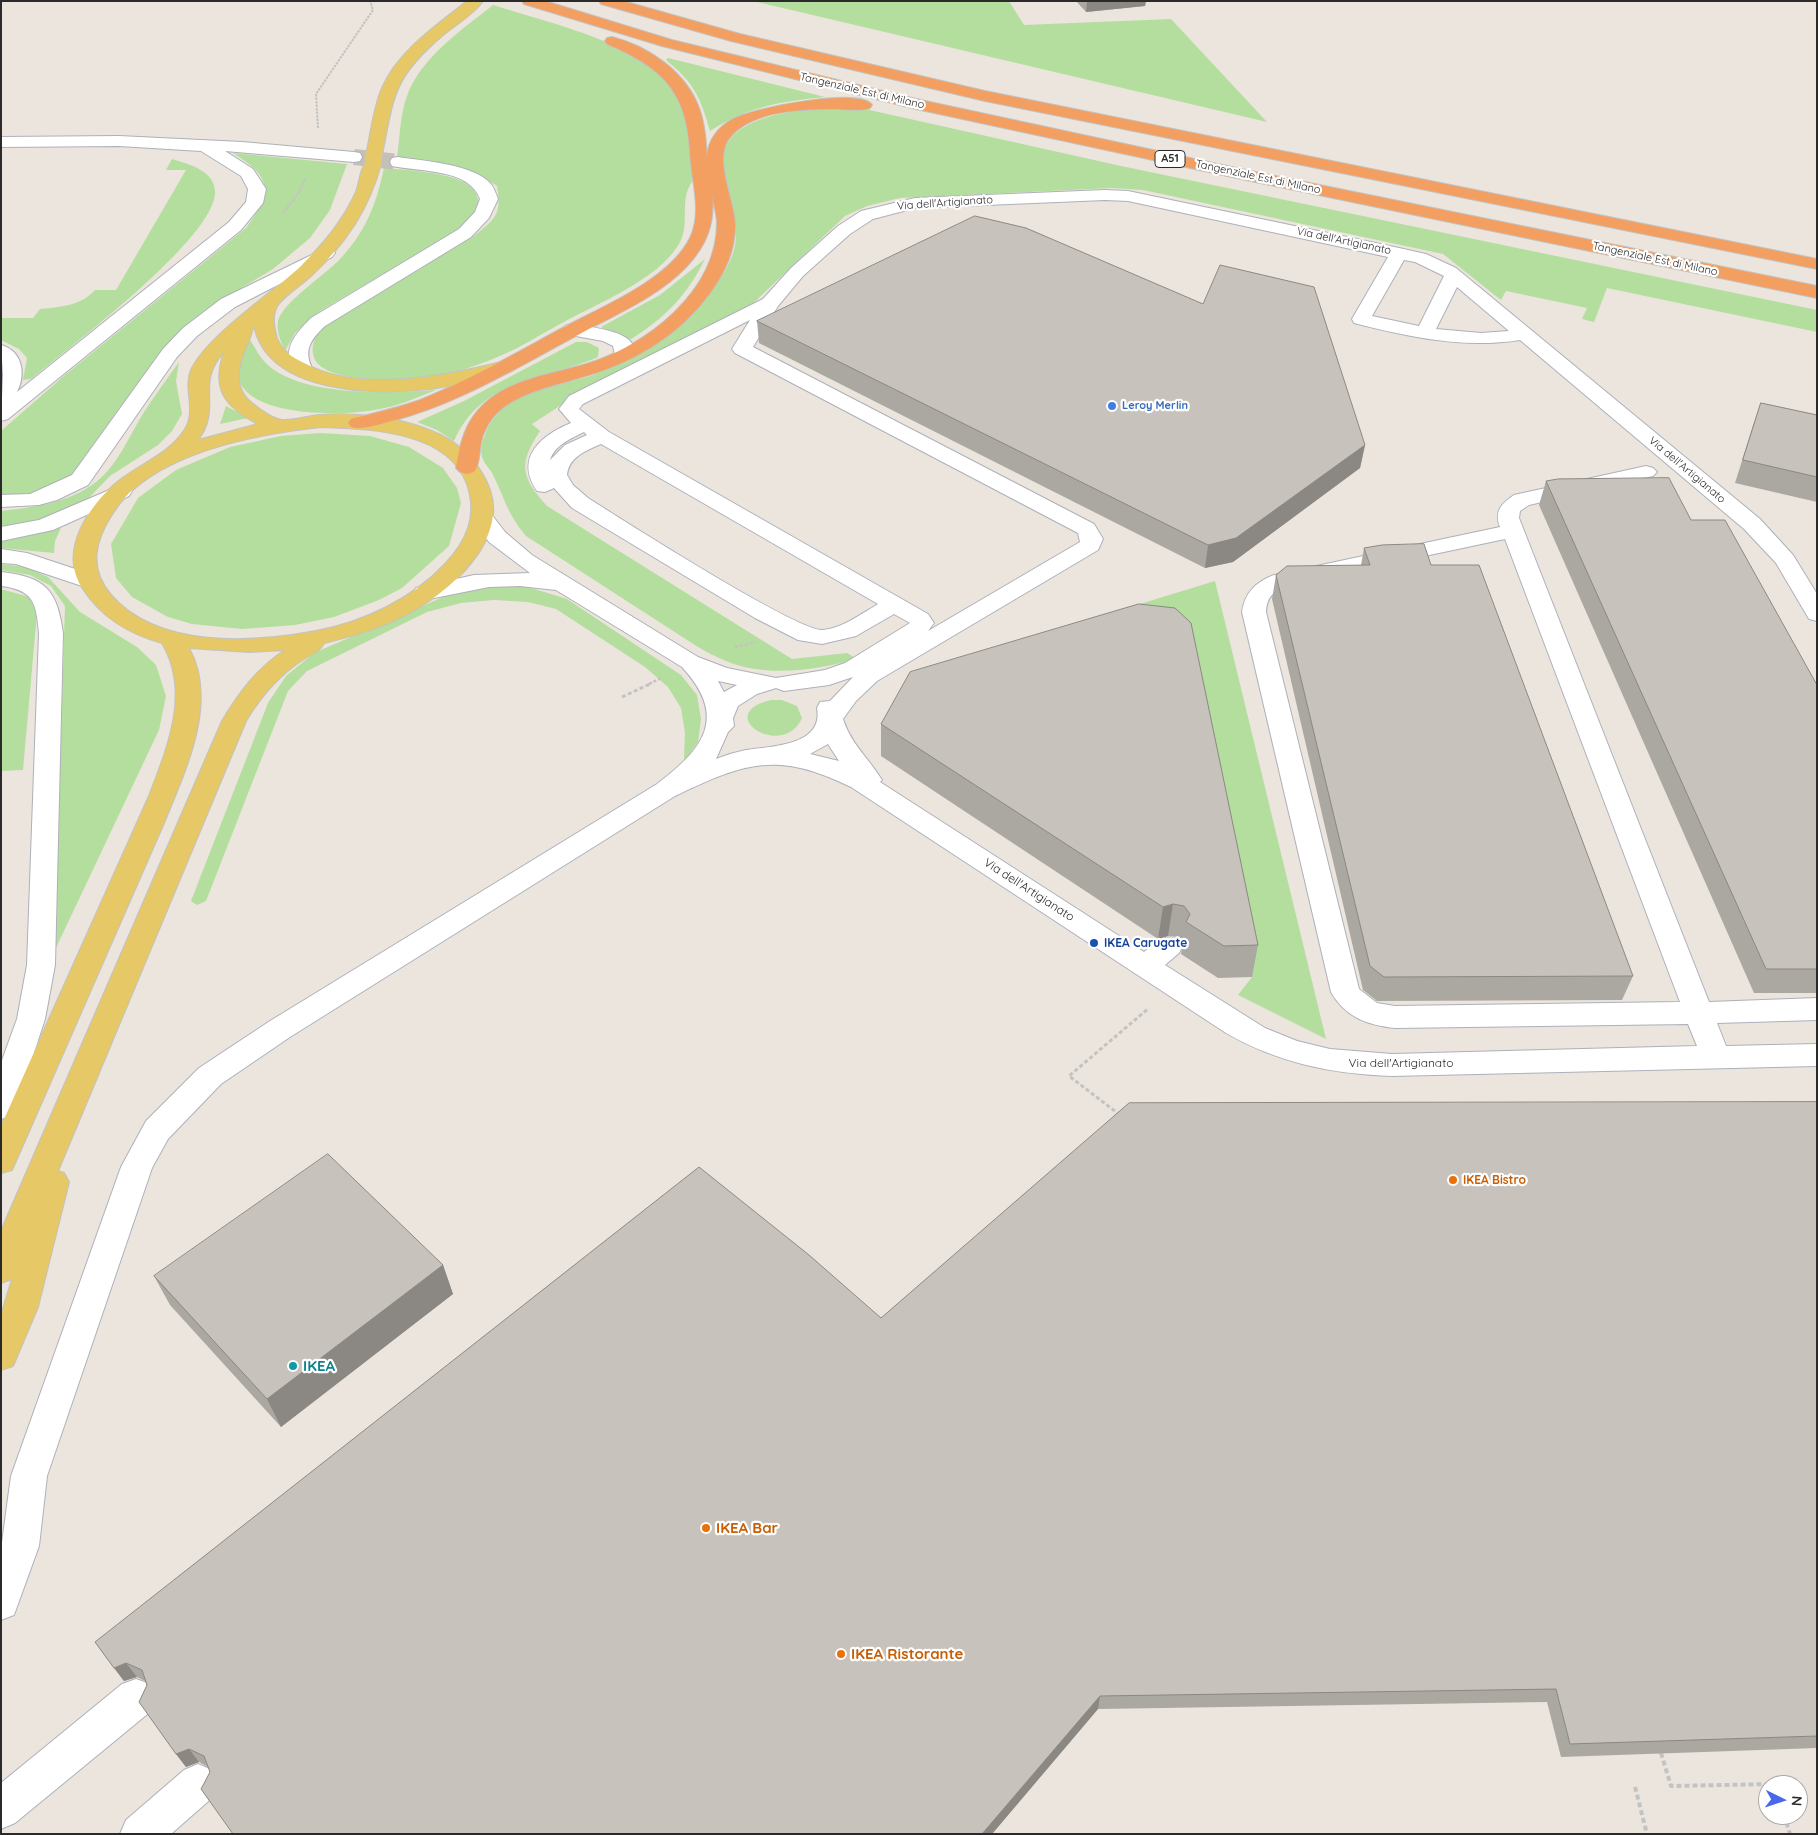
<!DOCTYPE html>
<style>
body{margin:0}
#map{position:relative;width:1818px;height:1835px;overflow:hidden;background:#ebe5dd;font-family:Quicksand,sans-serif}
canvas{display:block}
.frame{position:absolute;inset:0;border:2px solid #2a2a2a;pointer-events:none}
.north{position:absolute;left:1758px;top:1775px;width:50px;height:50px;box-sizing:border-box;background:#fff;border:1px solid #aaa;border-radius:50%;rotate:94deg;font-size:14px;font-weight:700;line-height:20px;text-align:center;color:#2a2a2a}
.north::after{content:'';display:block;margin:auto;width:18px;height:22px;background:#4968ec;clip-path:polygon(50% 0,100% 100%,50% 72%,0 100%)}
</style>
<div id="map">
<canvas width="1818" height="1835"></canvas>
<div class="frame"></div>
<div class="north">N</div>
</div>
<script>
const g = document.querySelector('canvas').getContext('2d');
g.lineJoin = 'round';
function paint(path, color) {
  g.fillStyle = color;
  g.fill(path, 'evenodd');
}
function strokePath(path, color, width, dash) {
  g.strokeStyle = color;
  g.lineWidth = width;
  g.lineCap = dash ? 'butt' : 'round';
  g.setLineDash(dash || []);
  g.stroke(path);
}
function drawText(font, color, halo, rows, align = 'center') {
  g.font = font + ' Quicksand,sans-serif';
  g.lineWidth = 4.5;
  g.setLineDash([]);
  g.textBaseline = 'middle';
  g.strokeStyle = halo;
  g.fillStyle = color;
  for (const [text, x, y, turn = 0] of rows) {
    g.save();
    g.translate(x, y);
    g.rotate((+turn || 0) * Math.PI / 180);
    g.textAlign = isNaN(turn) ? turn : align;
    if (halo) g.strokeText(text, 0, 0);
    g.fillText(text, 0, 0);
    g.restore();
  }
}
paint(new Path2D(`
 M 753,1 L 1009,1 L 1024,25 L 1171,19 L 1267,122 Z
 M 493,5 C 546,22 632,41 670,82 C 684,98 687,120 691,140 C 692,150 697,163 695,172 C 695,179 689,185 687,192 C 682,209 689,227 679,244 C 658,280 596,304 560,324 C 541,334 522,347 502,355 C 484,363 462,371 443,375 C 418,380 318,388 313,354 C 312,347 313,341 317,335 C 321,328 330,323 335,318 L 474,236 C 495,219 502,215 497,186 C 462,162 438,162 397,157 C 400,138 400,114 407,96 C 421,57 462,30 493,5 Z
 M 668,58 L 825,97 C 779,102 750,106 710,131 C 700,96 694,83 666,60 Z
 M 842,108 L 865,109 L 1121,166 L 1817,310 L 1817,332 L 1607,288 L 1594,322 L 1582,319 L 1587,308 L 1506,291 L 1501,300 L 1443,254 L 1143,190 L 1112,188 L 900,198 L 867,206 L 845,216 L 745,311 L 575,396 L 532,424 L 540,431 C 518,464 521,477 547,506 L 792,659 L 847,653 L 857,659 C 817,670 766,678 726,661 C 716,657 707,652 698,647 L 526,536 C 506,512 505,498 492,473 C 489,468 484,463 482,457 C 480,449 482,442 485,435 C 502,387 564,388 603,371 C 638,356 675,336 700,306 C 716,285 737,261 736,233 C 736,210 723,188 722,166 C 720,112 805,109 842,108 Z
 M 233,153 L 347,164 L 330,210 L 310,238 L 273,269 L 205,310 L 190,322 L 165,351 L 70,481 L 44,491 L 18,496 L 1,495 L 1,431 L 65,375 L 246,228 C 273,192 272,177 233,153 Z
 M 172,159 C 188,164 214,170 215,191 C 218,236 67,349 31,379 L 23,380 L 27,358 L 19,349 L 1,340 L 1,318 L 33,318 L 40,309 C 60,307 81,306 95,290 L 116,290 L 186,170 L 166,170 Z
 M 384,168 C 405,170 459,172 473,189 C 476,192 478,199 479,204 L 471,218 L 454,232 L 320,311 L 295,333 L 285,351 C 281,342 276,331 278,321 C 282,303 326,274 340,259 C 366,231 376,205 384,168 Z
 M 705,259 C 686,297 665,318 628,341 L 601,327 L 660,295 Z
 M 250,340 C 254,346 258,354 263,360 C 295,398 391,393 436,390 C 416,398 396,407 374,410 C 330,418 197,416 250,340 Z
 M 576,342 L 587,342 L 599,348 L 598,357 C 543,381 483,377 454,441 L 437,430 L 417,422 L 464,401 Z
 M 179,362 L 176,381 L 182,414 L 172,431 L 158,445 L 110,476 L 85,502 L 59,514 L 28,523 L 1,526 L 1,511 C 34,507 69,503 96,482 C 118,465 129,436 144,412 C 155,395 167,379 179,362 Z
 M 226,406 L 248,418 L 220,424 Z
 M 320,433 L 370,436 L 409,447 L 443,468 L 457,488 L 461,503 L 449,546 L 402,588 L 379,600 L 334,617 L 295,625 L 242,629 L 192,624 L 168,617 L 132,597 L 116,578 L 111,544 L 138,498 L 176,470 L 230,447 L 281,436 Z
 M 61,528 L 55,541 L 54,553 L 1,548 L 1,540 Z
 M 1,564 L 26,567 L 48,577 L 80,612 L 137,647 L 156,665 L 166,696 L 159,730 L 54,952 L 65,606 L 51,586 L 30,575 L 1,570 Z
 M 1215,581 L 1326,1039 L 1238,995 L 1252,977 L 1016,642 Z
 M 493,585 L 528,587 L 567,599 L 681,675 L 697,695 L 701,719 L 698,742 L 684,761 L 685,733 L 681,708 L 668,687 L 645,667 L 556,609 L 528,602 L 494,600 L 461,603 L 427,612 L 307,671 L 288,691 L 206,901 L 197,905 L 191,901 L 268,703 L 286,676 L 314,653 L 450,594 Z
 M 1,589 L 29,597 L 37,613 L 23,770 L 1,771 Z
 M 771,700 L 782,700 L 797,706 L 802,718 C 783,761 711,714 771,700 Z`), '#b4de9e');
strokePath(new Path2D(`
 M 354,157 L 398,162`), '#c4c0b9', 16, [16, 8]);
const minor = new Path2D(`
 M 119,136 L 242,142 L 354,152 L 360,153 L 362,157 L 360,161 L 354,162 L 225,151 L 253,169 L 266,189 L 263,203 L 241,230 L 8,419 L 1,421 L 3,375 L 1,345 C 23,351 26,375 17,392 L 229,222 L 246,202 L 248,189 L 241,176 L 201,151 L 119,146 L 1,147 L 1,137 Z
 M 398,157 C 423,161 474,164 491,184 C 494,188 496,194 498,199 L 489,218 L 471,237 L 325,326 C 310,340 303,351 313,370 L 310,374 L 296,374 C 280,351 294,335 311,318 L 459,229 L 475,212 L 480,199 C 469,168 419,172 392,166 L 390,162 L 392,158 Z
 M 1105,190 L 1128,191 L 1399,248 L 1426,254 L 1456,268 L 1760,519 L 1793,555 L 1817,594 L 1817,621 L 1809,619 L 1776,563 L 1744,529 L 1520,340 C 1464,349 1409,337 1354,323 L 1352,319 L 1388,257 L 1128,201 L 1105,200 L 915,208 L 873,219 L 850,234 L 803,276 L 778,306 L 753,347 L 1094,524 L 1103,539 L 1098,550 L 877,681 L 856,701 L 843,719 C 852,746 868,757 882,780 L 880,782 L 1144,952 C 1156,942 1163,934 1179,939 L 1183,946 L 1179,953 L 1165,965 L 1265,1028 L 1297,1041 L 1330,1049 L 1392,1054 L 1697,1046 L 1688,1024 L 1395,1028 C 1367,1025 1345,1017 1331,992 L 1242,612 C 1245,592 1256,582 1274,575 L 1500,527 C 1494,511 1501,504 1514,495 L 1646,466 L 1653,468 L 1657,472 L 1653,476 L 1529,505 L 1520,511 L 1519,518 L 1709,1002 L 1817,998 L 1817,1020 L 1717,1023 L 1726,1046 L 1817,1044 L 1817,1066 L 1392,1076 C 1332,1074 1278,1063 1226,1033 L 851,787 C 777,751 746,762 675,796 L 290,1037 L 221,1084 L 168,1139 L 152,1168 L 47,1476 L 39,1546 L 14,1615 L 1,1620 L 1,1550 L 11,1476 L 121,1167 L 146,1121 L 199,1068 L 270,1021 L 657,784 C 703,749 729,718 682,667 L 556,590 L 520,586 L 489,587 L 424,600 L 416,598 L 413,593 L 416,588 L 474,575 L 530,573 L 489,542 L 473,520 L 476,515 L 484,513 L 492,515 L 505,532 L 532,555 L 698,657 L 727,668 L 776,678 L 825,670 L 845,663 L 910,623 L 894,614 L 856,636 L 822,644 L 798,640 L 755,618 L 572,508 L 554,488 L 545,492 L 537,491 C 514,457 542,435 571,423 L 559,409 L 569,396 L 763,299 L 791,268 L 838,226 L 861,211 L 915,198 ZM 1404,260 L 1415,262 L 1444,276 L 1419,326 L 1372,316 ZM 1457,287 L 1509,331 L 1481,333 L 1436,329 ZM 750,320 L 732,349 L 735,353 L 1078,533 L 1080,542 L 928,631 L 934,623 L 928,614 L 609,432 L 579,409 L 583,404 ZM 584,432 L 587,435 L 565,445 L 550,460 C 555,445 570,439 584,432 ZM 601,444 L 878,604 C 861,614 843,628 823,630 C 798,632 621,519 588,498 L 573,485 L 567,475 C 569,457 585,451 601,444 ZM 1505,539 L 1680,1002 L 1395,1006 L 1377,1003 L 1359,989 L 1266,612 C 1267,596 1274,591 1288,585 ZM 853,677 L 830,701 L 820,702 L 817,708 C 824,746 771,746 746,750 C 736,752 726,755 716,759 L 728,732 L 734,726 L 733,718 L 738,706 L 757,694 L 776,688 L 784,691 L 829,685 ZM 718,681 L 737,685 L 724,692 ZM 828,744 L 839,761 L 810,754 Z
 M 326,248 L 332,249 L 335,253 L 332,257 L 235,307 L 197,336 L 177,357 L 88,485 L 57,500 L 39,505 L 1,507 L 1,495 L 30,494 L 72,475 L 163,349 L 183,328 L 221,299 Z
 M 572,324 C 587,327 649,331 630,359 L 616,359 L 613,346 L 603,341 L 565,334 L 562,330 L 565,326 Z
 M 121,485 L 129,486 L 132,491 L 129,496 L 53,530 L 1,541 L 1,527 L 39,520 Z
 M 1,549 L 27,553 L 96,576 L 99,581 L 96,586 L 88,588 L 16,564 L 1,563 Z
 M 1,572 C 45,577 57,589 63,633 L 55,965 L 45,1019 L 16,1107 L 12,1115 L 1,1119 L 1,1063 L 17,1019 L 27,965 L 39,633 C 36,603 34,590 1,586 Z
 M 136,1679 L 150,1684 L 155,1698 L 150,1712 L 15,1823 L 1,1829 L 1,1783 L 122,1684 Z
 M 198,1764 L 212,1770 L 218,1784 L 212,1798 L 171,1834 L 120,1834 L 126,1820 L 184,1770 Z`);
const major = new Path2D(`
 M 467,1 L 483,1 C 473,15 455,25 442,36 C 393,78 394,95 382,155 L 375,160 L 381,164 C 369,209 346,243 312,275 C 302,285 286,294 278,305 C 271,315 274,328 277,338 C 282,351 292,357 304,363 C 360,394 446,376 505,361 L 512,363 L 515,367 L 512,371 C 485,378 457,386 429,389 C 374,395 269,394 254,326 C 252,329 252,333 250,338 C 240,360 230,386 252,403 C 259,409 273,419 282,420 C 293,421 308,416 319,415 C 358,412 406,418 441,435 C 463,446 482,467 490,490 C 509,547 438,602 393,621 C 371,631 348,637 324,643 C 321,651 311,654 304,659 C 279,675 261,696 246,721 L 58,1171 L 64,1173 L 69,1182 L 38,1307 L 13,1366 L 1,1370 L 1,1315 L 12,1279 L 1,1283 L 1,1231 L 222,721 C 239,693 257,668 285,650 L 249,652 L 189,648 C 219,702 185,771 164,823 L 16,1161 L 12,1170 L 1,1173 L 1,1126 L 149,796 C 168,746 191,692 162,643 C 129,634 102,618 83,589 C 57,551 90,503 121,479 C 144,462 170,453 185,429 C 197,410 183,389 191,370 C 206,337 272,293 300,267 C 323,244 343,221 356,192 C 360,182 360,162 372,159 L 366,155 C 371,133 373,109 382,88 C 398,51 436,26 467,1 ZM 224,352 C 211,389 225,407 258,424 L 198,440 C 223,407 194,384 224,352 ZM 321,427 C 368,429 447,430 467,484 C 478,516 467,541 444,565 C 412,599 363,622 316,631 C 252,643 158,649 111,595 C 88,568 95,540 113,513 C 151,453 256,434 321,427 Z`);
const highway = new Path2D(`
 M 522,1 L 545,1 L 672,40 L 916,99 L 1241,169 L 1817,286 L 1817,298 L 1241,179 L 916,109 L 662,46 L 524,4 Z
 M 599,1 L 623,1 L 740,34 L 985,91 L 1817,259 L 1817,269 L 985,101 L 731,41 L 601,4 Z
 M 612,37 C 648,46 686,72 699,108 C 705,124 706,142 707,159 C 707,141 718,127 733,119 C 752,108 860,87 872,105 C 869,109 871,108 866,109 C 857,111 845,109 836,109 C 803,109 756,110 732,135 C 711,155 734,199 735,223 C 736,248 725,273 710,293 C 678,337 631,364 579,378 C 553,386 521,392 499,411 C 490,419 483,432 481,443 C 479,453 480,464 474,472 L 467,474 L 460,472 L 456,468 C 460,443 465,422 484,404 C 510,379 553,374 586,364 C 646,346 717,292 717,223 C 717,213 713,204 712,194 C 715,223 707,245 687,266 C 658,297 614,315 578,335 C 516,368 456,405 388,422 C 376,425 363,430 351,427 L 348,423 L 351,419 C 374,413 398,408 420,400 C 467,381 511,356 555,332 C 596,309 668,282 690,238 C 703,211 691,180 690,152 C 687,90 661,67 607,44 L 605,41 L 607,38 Z`);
strokePath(minor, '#aeb0ba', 2);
strokePath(major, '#c3c3c3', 2);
strokePath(highway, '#c3c3c3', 2);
strokePath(new Path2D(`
 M 318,128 L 316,94 L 373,10 L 370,1
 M 283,213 L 299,192 L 305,179`), '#c3c3c3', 2, [2.5, 1]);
strokePath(new Path2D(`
 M 735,647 L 756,642
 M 649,684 L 661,678`), '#c3c3c3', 2.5, [3, 2]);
strokePath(new Path2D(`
 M 622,697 L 652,683
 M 1120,1115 L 1069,1076 L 1149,1008`), '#c3c3c3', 3, [4, 2.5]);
strokePath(new Path2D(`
 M 1661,1753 L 1671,1786 L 1775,1784
 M 1635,1787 L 1647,1834
 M 1784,1815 L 1790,1834`), '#c3c3c3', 4, [5, 3]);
paint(minor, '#fff');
paint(major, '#e6c867');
paint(highway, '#f29f61');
const majorBridge = new Path2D(`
 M 373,164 L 374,155`);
strokePath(majorBridge, '#c3c3c3', 18, []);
strokePath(majorBridge, '#e6c867', 16);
paint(new Path2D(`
 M 1076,1 L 1146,1 L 1145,6 L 1086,12 Z
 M 757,321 L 1365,445 L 1360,468 L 1233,562 L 1205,568 L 759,343 Z
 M 1761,403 L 1817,415 L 1817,502 L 1735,483 L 1753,426 Z
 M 1546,481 L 1691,520 L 1817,685 L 1817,993 L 1754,993 L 1539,505 Z
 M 1364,548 L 1431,565 L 1633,976 L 1622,1000 L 1377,1001 L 1363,990 L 1272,599 L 1276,575 L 1361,565 Z
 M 881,724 L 1258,945 L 1252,977 L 1218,978 L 1181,954 L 1183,942 L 1179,937 L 1168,936 L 1158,939 L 881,756 Z
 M 1817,1102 L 1817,1748 L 1561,1757 L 1547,1702 L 1098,1709 L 992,1834 L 233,1834 L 208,1767 L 199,1762 L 186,1767 L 176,1754 L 145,1681 L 137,1677 L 124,1681 L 95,1642 L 881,1318 Z
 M 443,1265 L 453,1294 L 281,1427 L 170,1305 L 154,1276 Z`), '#aba8a2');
paint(new Path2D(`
 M 1087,1 L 1146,1 L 1145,6 L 1086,12 Z
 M 1365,445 L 1360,468 L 1233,562 L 1205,568 L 1208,545 Z
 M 1173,904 L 1168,936 L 1158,939 L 1163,907 Z
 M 443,1265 L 453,1294 L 281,1427 L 267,1399 Z
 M 126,1663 L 137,1677 L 124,1681 L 114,1668 Z
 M 1100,1696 L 1098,1709 L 992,1834 L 982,1834 Z
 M 189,1749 L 199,1762 L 186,1767 L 176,1754 Z`), '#8b8884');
const building = new Path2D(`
 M 975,216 L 1026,228 L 1203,304 L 1220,265 L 1314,287 L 1365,445 L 1236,538 L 1208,545 L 757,321 Z
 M 1761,403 L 1817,415 L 1817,477 L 1743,460 Z
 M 1669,478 L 1691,520 L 1725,520 L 1817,685 L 1817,969 L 1766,969 L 1546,481 L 1558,479 Z
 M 1424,544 L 1431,565 L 1479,565 L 1633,976 L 1384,977 L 1370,966 L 1276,575 L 1287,566 L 1370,565 L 1364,548 L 1382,545 Z
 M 1139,604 L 1175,608 L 1191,623 L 1258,945 L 1224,946 L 1186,922 L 1190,914 L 1184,906 L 1173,904 L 1163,907 L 881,724 L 910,672 Z
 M 1817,1102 L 1817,1736 L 1570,1744 L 1556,1689 L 1100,1696 L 982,1834 L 233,1834 L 201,1789 L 210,1772 L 204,1756 L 189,1749 L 176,1754 L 139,1702 L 147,1685 L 142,1670 L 126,1663 L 114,1668 L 95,1642 L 699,1167 L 809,1255 L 881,1318 L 1129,1103 Z
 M 328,1154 L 443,1265 L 267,1399 L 154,1276 Z`);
paint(building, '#c7c3bc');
strokePath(building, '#8b8884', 1);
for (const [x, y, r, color] of [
 [1112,406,5,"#3f7fe0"],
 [1094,943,5,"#1a4fb4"],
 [1453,1180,5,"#e8710a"],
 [293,1366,5,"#0f9aa8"],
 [706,1528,5,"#e8710a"],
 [841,1654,5,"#e8710a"]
]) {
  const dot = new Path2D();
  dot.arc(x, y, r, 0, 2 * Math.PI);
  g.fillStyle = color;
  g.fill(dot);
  strokePath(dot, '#fff', 2);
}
drawText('11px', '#2a2a2a', '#fff', [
 ["Tangenziale Est di Milano",862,91,13],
 ["Tangenziale Est di Milano",1258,177,12],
 ["Via dell'Artigianato",945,203,-4],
 ["Via dell'Artigianato",1344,241,12],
 ["Tangenziale Est di Milano",1655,259,12],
 ["Via dell'Artigianato",1687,470,40]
]);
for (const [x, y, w] of [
 [1170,159,30]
]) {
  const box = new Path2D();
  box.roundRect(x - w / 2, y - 8.5, w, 17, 4);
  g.fillStyle = '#fff';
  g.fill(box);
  strokePath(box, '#2a2a2a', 1);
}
drawText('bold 11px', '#2a2a2a', null, [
 ["A51",1170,159]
]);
drawText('bold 11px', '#366cbe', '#fff', [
 ["Leroy Merlin",1122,406]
], 'left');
drawText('12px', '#2a2a2a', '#fff', [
 ["Via dell'Artigianato",1029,890,33],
 ["Via dell'Artigianato",1401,1063]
]);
drawText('bold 12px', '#164399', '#fff', [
 ["IKEA Carugate",1104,943]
], 'left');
drawText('bold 12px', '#c56008', '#fff', [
 ["IKEA Bistro",1463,1180]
], 'left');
drawText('bold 15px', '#0d838f', '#fff', [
 ["IKEA",303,1366]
], 'left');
drawText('bold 15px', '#c56008', '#fff', [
 ["IKEA Bar",716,1528],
 ["IKEA Ristorante",851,1654]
], 'left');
</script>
